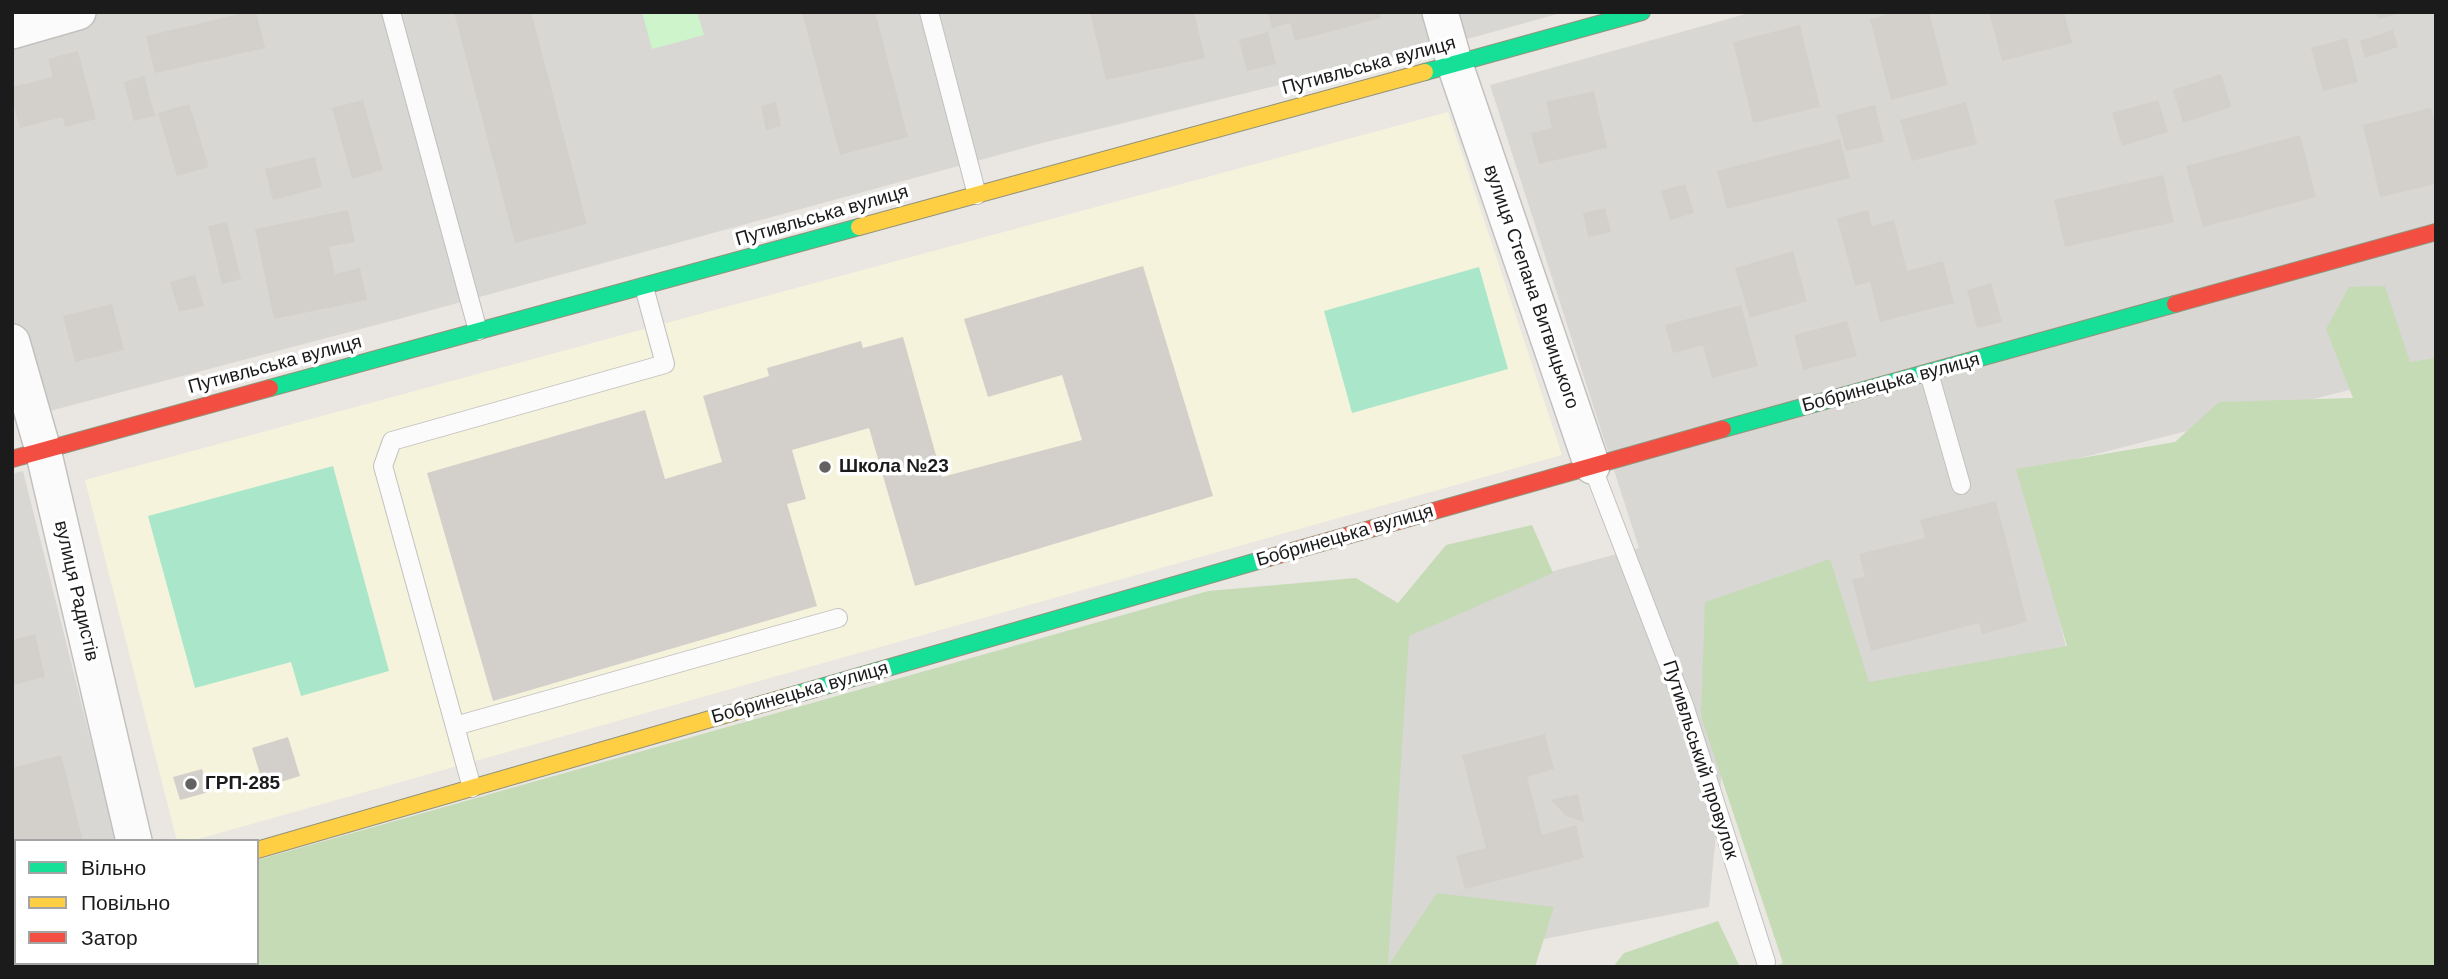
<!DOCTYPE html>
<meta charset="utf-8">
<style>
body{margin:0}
#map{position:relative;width:2448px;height:979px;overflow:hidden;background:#eae7e2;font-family:Arial,sans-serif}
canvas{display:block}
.frame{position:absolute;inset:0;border:14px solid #1b1b1b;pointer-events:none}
.legend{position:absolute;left:14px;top:839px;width:245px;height:126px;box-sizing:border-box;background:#fff;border:2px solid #a4a4a4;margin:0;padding:9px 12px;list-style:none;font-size:21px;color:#1b1b1b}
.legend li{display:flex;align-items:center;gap:14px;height:35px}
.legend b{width:35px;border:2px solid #a4a4a4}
</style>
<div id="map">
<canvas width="2448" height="979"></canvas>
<div class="frame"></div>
<ul class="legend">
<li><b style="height:9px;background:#16e098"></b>Вільно</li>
<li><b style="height:9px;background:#ffcf43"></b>Повільно</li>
<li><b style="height:9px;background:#f24e42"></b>Затор</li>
</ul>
</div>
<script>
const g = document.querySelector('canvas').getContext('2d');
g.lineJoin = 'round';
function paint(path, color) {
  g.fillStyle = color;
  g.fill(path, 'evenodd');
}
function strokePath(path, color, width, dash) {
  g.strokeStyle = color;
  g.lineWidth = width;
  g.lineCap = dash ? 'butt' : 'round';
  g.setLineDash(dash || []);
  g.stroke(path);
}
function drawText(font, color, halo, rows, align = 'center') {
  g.font = font + ' Arial,sans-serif';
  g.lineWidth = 7;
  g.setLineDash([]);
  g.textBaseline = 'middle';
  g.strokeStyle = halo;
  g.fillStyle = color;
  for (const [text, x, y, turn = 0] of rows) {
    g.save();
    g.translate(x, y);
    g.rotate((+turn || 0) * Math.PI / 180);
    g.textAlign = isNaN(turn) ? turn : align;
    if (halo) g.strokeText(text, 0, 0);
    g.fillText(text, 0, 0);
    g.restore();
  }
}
paint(new Path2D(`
 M 12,12 L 1564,12 L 1475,37 L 1046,142 L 410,316 L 12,421 Z
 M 1753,12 L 2436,12 L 2436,368 L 2025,472 L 2067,652 L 1726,729 L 1709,907 L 1400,967 L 1374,967 L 1405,611 L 1639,548 L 1490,85 Z
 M 23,471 L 116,841 L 16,841 L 16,889 L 12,890 L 12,474 Z`), '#d9d7d4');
paint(new Path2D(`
 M 1448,112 L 1562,455 L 191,841 L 177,841 L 85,480 Z`), '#f6f3dc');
paint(new Path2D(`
 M 2385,286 L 2410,362 L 2436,358 L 2436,967 L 1774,967 L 1783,963 L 1701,716 L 1705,602 L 1830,559 L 1869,682 L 2067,646 L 2016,469 L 2175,442 L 2219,402 L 2353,398 L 2326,329 L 2349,287 Z
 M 1532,525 L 1553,573 L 1409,636 L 1388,966 L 1437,893 L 1554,907 L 1535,967 L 211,967 L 210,963 L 257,963 L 257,860 L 1208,591 L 1356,578 L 1398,603 L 1446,545 Z
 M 1718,921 L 1740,967 L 1613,967 L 1624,953 Z
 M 16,938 L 16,963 L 88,963 L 91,967 L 12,967 L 12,939 Z`), '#c5dbb5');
paint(new Path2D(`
 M 642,12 L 697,12 L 704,35 L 652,49 Z`), '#cdf4cb');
paint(new Path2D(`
 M 1479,267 L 1508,369 L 1352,413 L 1324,311 Z
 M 333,466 L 389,671 L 301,696 L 291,662 L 195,688 L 148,516 Z`), '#aae6c9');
paint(new Path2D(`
 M 248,12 L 256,12 L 265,48 L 155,73 L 146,36 Z
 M 454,12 L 531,12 L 587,224 L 515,243 Z
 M 802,12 L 875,12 L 908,137 L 840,155 Z
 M 1090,12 L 1194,12 L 1205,58 L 1106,80 Z
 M 1268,12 L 1380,12 L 1381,18 L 1295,41 L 1290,23 L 1272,28 Z
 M 1896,12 L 1929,12 L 1948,85 L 1891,100 L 1870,19 Z
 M 1989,12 L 2064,12 L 2072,43 L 2002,61 Z
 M 2376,12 L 2401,12 L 2401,13 L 2378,19 Z
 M 1800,25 L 1820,107 L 1753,123 L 1733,42 Z
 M 2393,30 L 2398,47 L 2365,58 L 2360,41 Z
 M 1268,32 L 1276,64 L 1247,71 L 1239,40 Z
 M 2347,38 L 2358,82 L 2323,91 L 2311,48 Z
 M 78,51 L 96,119 L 65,127 L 63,117 L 20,128 L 12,99 L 12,87 L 53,77 L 48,59 Z
 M 2221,74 L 2231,107 L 2183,123 L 2173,90 Z
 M 144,76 L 155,116 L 134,121 L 124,82 Z
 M 1594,91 L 1607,148 L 1539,164 L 1531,133 L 1552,128 L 1546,102 Z
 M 363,100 L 383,170 L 352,179 L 332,108 Z
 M 2158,100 L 2168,132 L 2122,146 L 2112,113 Z
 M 776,102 L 781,126 L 766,130 L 761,106 Z
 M 1966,102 L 1977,144 L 1912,161 L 1900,120 Z
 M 189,104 L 209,167 L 177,176 L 158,113 Z
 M 1875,105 L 1884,142 L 1846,151 L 1836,115 Z
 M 2431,108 L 2436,126 L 2436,184 L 2380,197 L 2363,125 Z
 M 2300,135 L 2316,197 L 2203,227 L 2186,166 Z
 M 1840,139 L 1850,178 L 1727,209 L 1717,171 Z
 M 315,157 L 322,187 L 273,200 L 265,169 Z
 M 2163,175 L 2174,222 L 2065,247 L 2054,200 Z
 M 1685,184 L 1694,213 L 1670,220 L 1661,191 Z
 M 1605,208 L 1611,232 L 1588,237 L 1583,213 Z
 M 348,210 L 355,242 L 329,247 L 335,274 L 360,268 L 367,300 L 274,319 L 255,229 Z
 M 1868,210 L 1872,226 L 1894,220 L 1907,271 L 1943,261 L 1954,303 L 1880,322 L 1870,282 L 1855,286 L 1837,218 Z
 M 227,222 L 241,279 L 222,284 L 208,226 Z
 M 1793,251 L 1807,301 L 1750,318 L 1735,268 Z
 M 1143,266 L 1213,496 L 915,586 L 869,428 L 792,450 L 806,499 L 787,504 L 817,606 L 493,701 L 427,473 L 645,410 L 665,479 L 722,462 L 703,396 L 769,376 L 767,368 L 861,341 L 863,348 L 903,337 L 942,477 L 1082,440 L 1062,375 L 988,397 L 964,319 Z
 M 195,275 L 204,306 L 179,312 L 170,282 Z
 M 1991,283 L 2002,322 L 1977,328 L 1967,290 Z
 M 112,304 L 124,350 L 75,362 L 63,316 Z
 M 1741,305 L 1758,366 L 1712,378 L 1703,345 L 1673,353 L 1665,325 Z
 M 1847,321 L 1857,356 L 1803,370 L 1794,335 Z
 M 1996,501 L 2027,622 L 1982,634 L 1979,623 L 1871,651 L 1852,579 L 1865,577 L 1859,554 L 1925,538 L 1920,520 Z
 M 35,634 L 45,677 L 12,685 L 12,640 Z
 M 1545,734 L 1554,769 L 1527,777 L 1542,835 L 1576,825 L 1584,858 L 1465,889 L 1456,856 L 1486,848 L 1462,755 Z
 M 288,737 L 300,776 L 264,787 L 252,748 Z
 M 61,755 L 83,841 L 16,841 L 15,855 L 12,845 L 12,768 Z
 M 202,769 L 209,792 L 180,800 L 173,777 Z
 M 1578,794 L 1584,822 L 1566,816 L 1551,800 Z`), '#d3cfcb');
const lane = new Path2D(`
 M 391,12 L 478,331
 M 929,12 L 977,195
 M 1929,373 L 1961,485
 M 1592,466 L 1684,705 L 1766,962
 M 455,726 L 838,618
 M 472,788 L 383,466 L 392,441 L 665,364 L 644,287`);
const street = new Path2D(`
 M 1440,12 L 1455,65 L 1592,466
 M 12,31 L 78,12
 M 12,342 L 43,450 L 134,841
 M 12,917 L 16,916
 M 168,963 L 169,967`);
const fast = new Path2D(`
 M 1425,72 L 1642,12
 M 270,388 L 859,227
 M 1723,429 L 2175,304
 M 797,694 L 1268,558`);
const slow = new Path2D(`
 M 859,227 L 1425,72
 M 257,850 L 797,694`);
const jam = new Path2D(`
 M 2175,304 L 2436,232
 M 12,459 L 270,388
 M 1268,558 L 1723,429`);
strokePath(lane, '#c2c1bf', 20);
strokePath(street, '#c2c1bf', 38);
strokePath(fast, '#93937b', 18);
strokePath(slow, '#93937b', 18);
strokePath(jam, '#93937b', 18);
strokePath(lane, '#fcfbfb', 18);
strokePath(street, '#fcfbfb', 35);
strokePath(fast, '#16e098', 16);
strokePath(slow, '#ffcf43', 16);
strokePath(jam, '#f24e42', 16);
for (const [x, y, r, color] of [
 [825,467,7,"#636261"],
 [191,784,7,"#636261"]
]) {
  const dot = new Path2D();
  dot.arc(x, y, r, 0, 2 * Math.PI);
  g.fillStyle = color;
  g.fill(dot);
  strokePath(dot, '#fff', 2.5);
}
drawText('19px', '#1b1b1b', '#fff', [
 ["Путивльська вулиця",1369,66,-15],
 ["Путивльська вулиця",822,216,-16],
 ["вулиця Степана Витвицького",1531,287,71],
 ["Путивльська вулиця",275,365,-15],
 ["Бобринецька вулиця",1891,383,-15],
 ["Бобринецька вулиця",1345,536,-16],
 ["вулиця Радистів",76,591,77],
 ["Бобринецька вулиця",800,693,-16],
 ["Путивльський провулок",1700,760,72]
]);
drawText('bold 19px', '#1b1b1b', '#fff', [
 ["Школа №23",839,467],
 ["ГРП-285",205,784]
], 'left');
</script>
